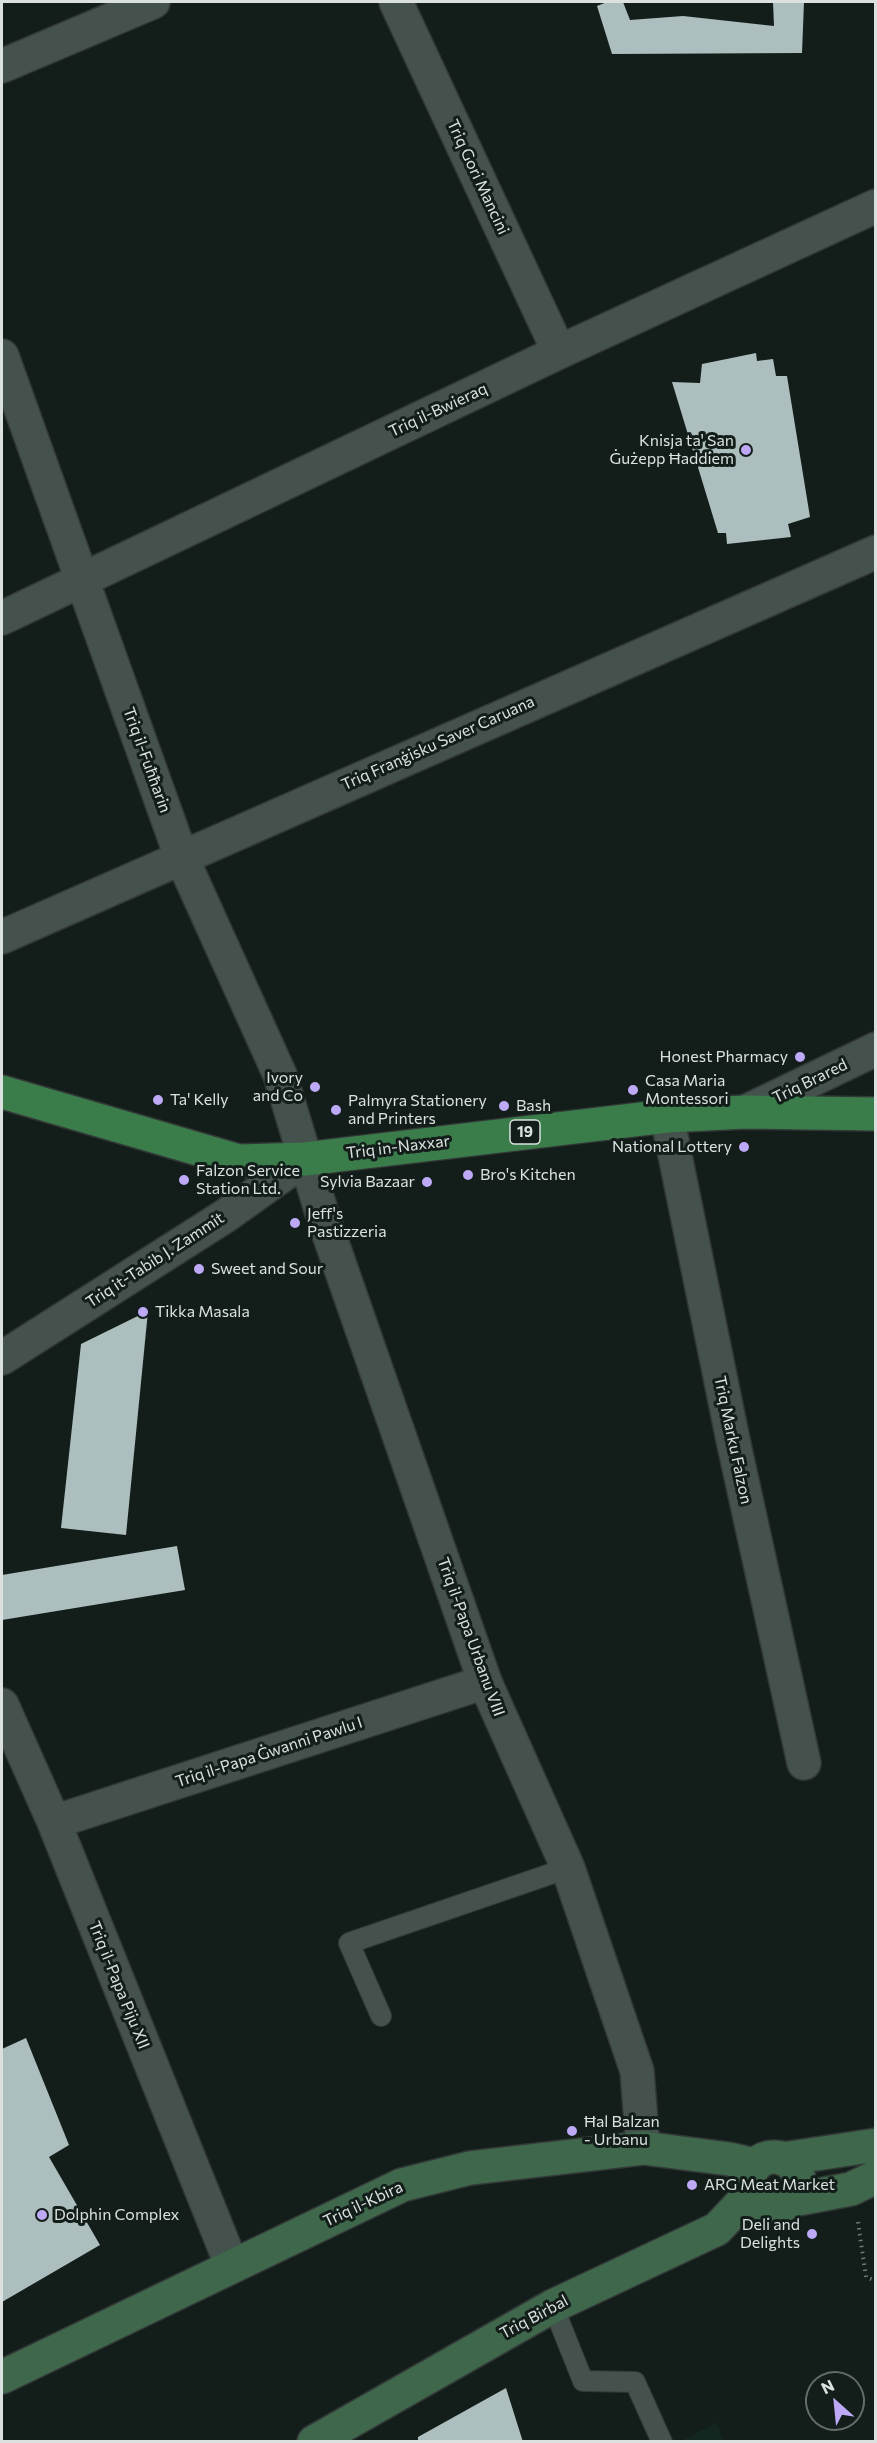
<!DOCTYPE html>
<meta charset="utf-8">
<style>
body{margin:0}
#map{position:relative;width:877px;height:2443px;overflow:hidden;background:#131e1b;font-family:Commissioner,sans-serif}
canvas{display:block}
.frame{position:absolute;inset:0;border:3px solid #dae1df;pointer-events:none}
.north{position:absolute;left:805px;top:2371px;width:60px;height:60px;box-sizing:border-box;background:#131e1b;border:2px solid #636c69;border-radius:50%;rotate:333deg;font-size:16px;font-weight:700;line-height:24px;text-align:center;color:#dae1df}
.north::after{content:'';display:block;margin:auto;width:21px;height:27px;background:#bda9f5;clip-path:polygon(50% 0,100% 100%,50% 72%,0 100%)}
</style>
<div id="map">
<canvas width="877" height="2443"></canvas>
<div class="frame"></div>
<div class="north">N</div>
</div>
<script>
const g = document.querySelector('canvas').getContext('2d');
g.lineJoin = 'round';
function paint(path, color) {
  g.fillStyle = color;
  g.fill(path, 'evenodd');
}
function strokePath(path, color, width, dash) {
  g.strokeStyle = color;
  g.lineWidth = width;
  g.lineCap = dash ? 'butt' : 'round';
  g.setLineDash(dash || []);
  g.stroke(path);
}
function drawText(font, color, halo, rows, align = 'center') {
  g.font = font + ' Commissioner,sans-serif';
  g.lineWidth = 6;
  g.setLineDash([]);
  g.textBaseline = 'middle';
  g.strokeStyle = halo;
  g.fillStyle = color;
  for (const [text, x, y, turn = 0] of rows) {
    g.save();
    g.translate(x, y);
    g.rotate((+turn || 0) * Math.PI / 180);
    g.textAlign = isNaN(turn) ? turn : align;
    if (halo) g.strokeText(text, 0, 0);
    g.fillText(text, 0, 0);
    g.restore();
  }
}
paint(new Path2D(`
 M 717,2422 L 723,2441 L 681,2441 Z`), '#132620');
paint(new Path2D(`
 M 607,2 L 623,2 L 630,20 L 683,16 L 774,26 L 773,2 L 804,2 L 802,53 L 612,54 L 597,6 Z
 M 756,353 L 757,361 L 773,359 L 776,376 L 787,376 L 810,517 L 788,524 L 791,537 L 727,544 L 726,533 L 718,533 L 672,382 L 700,383 L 702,364 Z
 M 148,1311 L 126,1535 L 61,1528 L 81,1344 Z
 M 177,1546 L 185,1590 L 2,1620 L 2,1575 Z
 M 26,2038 L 69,2145 L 49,2157 L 100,2245 L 2,2302 L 2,2049 Z
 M 506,2388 L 523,2442 L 418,2442 L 418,2437 Z`), '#adbebe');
const lane = new Path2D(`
 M 381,2016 L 349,1943 L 568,1868
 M 553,2306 L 583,2381 L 635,2382 L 662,2442`);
const street = new Path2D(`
 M 396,2 L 559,352
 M 2,66 L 153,2
 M 2,356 L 181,856 L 280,1075 L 324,1220 L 485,1682 L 568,1868 L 637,2071 L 643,2148
 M 2,618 L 559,352 L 876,206
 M 2,937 L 876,552
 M 745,1112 L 876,1049
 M 667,1116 L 733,1440 L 804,1763
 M 2,1358 L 225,1216 L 305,1159
 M 2,1705 L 54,1822 L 232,2266
 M 54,1822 L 485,1682`);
const secondary = new Path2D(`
 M749 2182a25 25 0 1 1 50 0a25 25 0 1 1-50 0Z
 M 783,2159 L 876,2145
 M 793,2200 L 851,2189 L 876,2177
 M 2,2377 L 402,2185 L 470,2168 L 643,2148 L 729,2159 L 755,2165
 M 314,2442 L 553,2306 L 717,2229 L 751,2193`);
const primary = new Path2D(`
 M 2,1092 L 239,1161 L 305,1159 L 667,1116 L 745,1112 L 876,1114`);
strokePath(lane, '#323836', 22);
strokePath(street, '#323836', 36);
strokePath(secondary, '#323836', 36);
strokePath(primary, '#323836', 36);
strokePath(new Path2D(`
 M 858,2222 L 866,2277 L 876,2281`), '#6f7876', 4, [1.5, 4.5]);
strokePath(lane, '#44514c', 20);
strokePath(street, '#44514c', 33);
strokePath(secondary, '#3f674c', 33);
strokePath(primary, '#3a7d4b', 33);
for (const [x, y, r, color] of [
 [746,450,6,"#bda9f5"],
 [800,1057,6,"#bda9f5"],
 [315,1087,6,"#bda9f5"],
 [633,1090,6,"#bda9f5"],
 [158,1100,6,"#bda9f5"],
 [504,1106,6,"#bda9f5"],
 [336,1110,6,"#bda9f5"],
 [744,1147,6,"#bda9f5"],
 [468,1175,6,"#bda9f5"],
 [184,1180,6,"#bda9f5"],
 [427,1182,6,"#bda9f5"],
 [295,1223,6,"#bda9f5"],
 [199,1269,6,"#bda9f5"],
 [143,1312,6,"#bda9f5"],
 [572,2131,6,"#bda9f5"],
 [692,2185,6,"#bda9f5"],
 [42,2215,6,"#bda9f5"],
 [812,2234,6,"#bda9f5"]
]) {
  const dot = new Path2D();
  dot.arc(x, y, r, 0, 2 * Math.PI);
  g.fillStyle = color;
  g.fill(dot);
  strokePath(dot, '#131e1b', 2);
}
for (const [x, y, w] of [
 [525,1132,30]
]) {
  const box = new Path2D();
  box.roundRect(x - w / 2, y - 12, w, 24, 4.5);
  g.fillStyle = '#131e1b';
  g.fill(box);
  strokePath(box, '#dae1df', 1.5);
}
drawText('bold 15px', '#dae1df', null, [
 ["19",525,1132]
]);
drawText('16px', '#dae1df', '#131e1b', [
 ["Triq Gori Mancini",478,177,65],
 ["Triq il-Bwieraq",438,410,-25],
 ["Triq Franġisku Saver Caruana",438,743,-24],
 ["Triq il-Fuħħarin",147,760,70],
 ["Triq Brared",810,1081,-26],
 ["Triq in-Naxxar",398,1147,-7],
 ["Triq it-Tabib J. Zammit",155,1260,-33],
 ["Triq Marku Falzon",733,1440,78],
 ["Triq il-Papa Urbanu VIII",471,1637,70],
 ["Triq il-Papa Ġwanni Pawlu I",269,1752,-18],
 ["Triq il-Papa Piju XII",119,1985,68],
 ["Triq il-Kbira",363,2204,-25],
 ["Triq Birbal",534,2317,-28]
]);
drawText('16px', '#dae1df', '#131e1b', [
 ["Knisja ta' San",734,441,"right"],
 ["Ġużepp Ħaddiem",734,459,"right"],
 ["Honest Pharmacy",788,1057,"right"],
 ["Ivory",303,1078,"right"],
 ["and Co",303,1096,"right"],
 ["Casa Maria",645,1081],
 ["Montessori",645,1099],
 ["Ta' Kelly",170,1100],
 ["Palmyra Stationery",348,1101],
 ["and Printers",348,1119],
 ["Bash",516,1106],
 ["National Lottery",732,1147,"right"],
 ["Falzon Service",196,1171],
 ["Station Ltd.",196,1189],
 ["Bro's Kitchen",480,1175],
 ["Sylvia Bazaar",415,1182,"right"],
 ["Jeff's",307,1214],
 ["Pastizzeria",307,1232],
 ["Sweet and Sour",211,1269],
 ["Tikka Masala",155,1312],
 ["Ħal Balzan",584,2122],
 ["- Urbanu",584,2140],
 ["ARG Meat Market",704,2185],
 ["Dolphin Complex",54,2215],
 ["Deli and",800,2225,"right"],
 ["Delights",800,2243,"right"]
], 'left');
</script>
